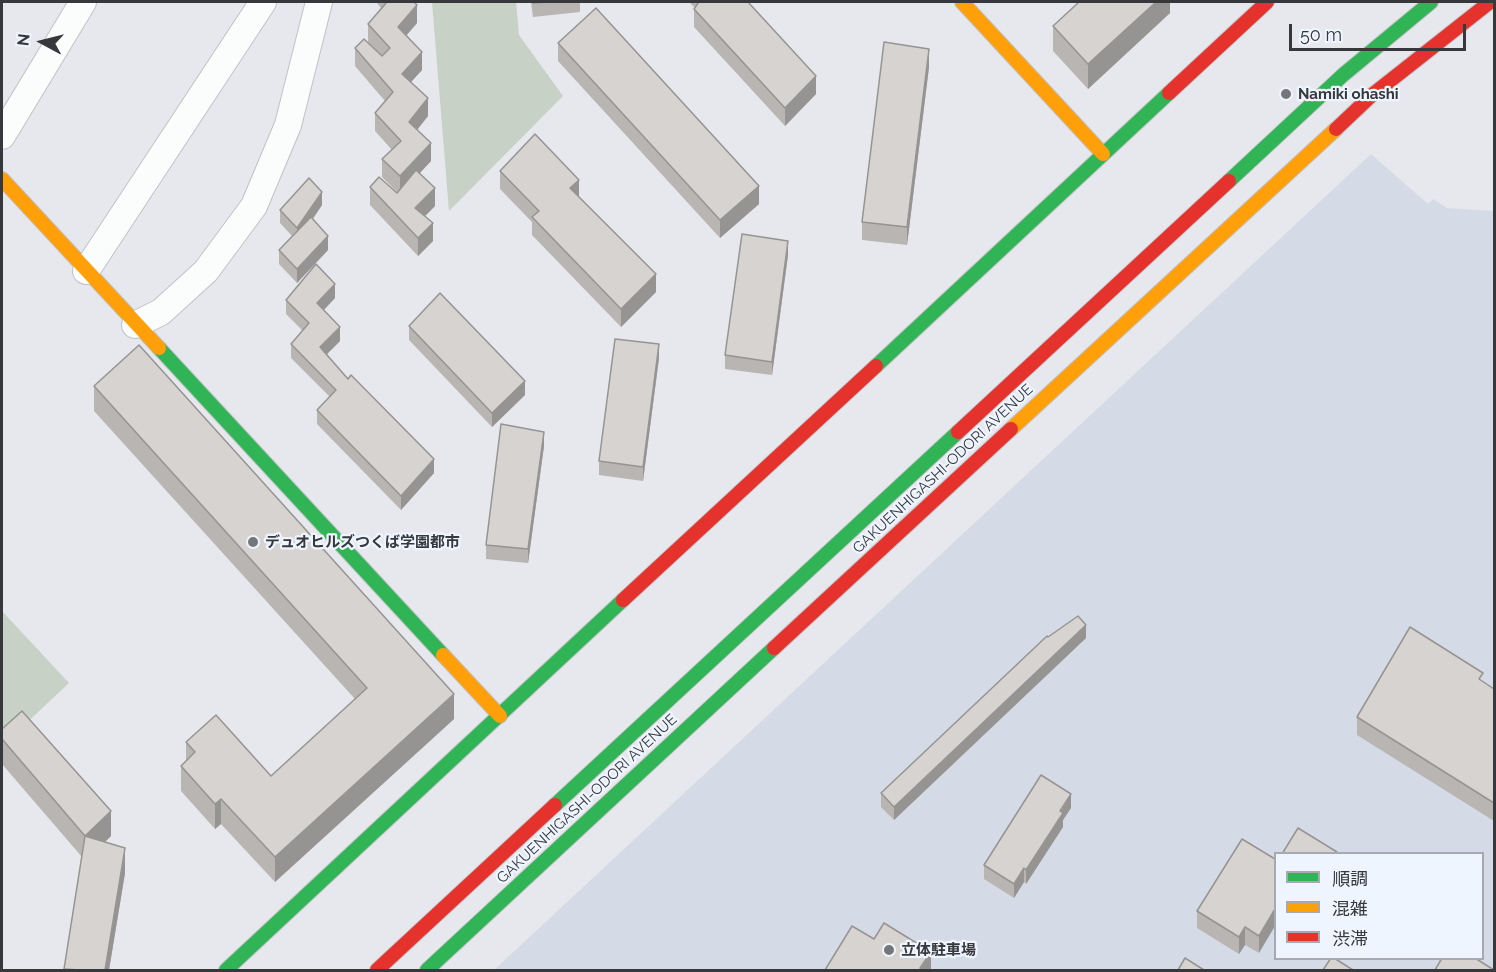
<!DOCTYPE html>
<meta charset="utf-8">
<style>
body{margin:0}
#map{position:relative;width:1496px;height:972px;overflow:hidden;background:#e6e8ee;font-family:Raleway,"Noto Sans JP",sans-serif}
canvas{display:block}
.frame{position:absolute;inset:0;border:3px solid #36383c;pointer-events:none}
.legend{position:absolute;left:1274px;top:852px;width:210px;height:108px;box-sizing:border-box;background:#eff5fe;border:2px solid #a5a9b0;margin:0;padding:8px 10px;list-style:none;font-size:18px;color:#36383c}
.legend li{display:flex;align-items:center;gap:12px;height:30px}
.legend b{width:30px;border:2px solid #a5a9b0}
.north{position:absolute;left:12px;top:12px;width:60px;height:60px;-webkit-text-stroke:4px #eff5fe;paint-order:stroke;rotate:277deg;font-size:16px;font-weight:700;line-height:24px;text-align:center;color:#36383c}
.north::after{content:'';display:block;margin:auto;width:21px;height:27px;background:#36383c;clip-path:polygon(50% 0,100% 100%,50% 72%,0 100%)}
.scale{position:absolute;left:1289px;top:24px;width:177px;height:27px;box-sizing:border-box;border:3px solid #36383c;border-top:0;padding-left:8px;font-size:18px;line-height:21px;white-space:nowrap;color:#36383c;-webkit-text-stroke:4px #eff5fe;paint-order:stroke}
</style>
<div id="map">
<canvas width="1496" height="972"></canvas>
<div class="frame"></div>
<ul class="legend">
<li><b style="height:8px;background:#30b455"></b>順調</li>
<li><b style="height:8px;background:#ff9f0a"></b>混雑</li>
<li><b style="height:8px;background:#e5322d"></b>渋滞</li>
</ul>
<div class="north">N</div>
<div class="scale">50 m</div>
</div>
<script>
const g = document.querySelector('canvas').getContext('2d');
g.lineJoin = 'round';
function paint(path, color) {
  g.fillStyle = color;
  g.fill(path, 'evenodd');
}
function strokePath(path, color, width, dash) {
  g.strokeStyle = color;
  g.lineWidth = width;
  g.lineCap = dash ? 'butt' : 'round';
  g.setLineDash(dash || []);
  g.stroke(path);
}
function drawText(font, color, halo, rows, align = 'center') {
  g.font = font + ' Raleway,"Noto Sans JP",sans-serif';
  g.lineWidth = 4.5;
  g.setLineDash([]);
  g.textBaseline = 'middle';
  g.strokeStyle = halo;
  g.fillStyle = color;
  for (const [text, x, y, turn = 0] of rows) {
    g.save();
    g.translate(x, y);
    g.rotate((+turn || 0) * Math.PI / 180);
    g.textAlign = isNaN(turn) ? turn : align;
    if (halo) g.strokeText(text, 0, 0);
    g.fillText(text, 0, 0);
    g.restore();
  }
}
paint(new Path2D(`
 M 1371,154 L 1428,204 L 1433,199 L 1447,208 L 1494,211 L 1494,970 L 494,970 ZM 1276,854 L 1482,854 L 1482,958 L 1276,958 Z`), '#d5dbe6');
paint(new Path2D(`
 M 432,2 L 516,2 L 519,35 L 563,96 L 449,211 Z
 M 2,611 L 69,683 L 2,746 Z`), '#c7d1c6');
const street = new Path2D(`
 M 2,136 L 83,2
 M 86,271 L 263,2
 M 135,325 L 161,312 L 206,271 L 254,206 L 288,125 L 319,2`);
const fast = new Path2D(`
 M 1229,181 L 1343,75 L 1431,2
 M 159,348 L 443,655
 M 876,366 L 1169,93
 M 555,805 L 958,432
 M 226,970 L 623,600
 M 427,970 L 774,648`);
const slow = new Path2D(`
 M 962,2 L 1103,154
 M 2,179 L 159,348
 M 1011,429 L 1336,129
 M 443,655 L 500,716`);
const jam = new Path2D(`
 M 1169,93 L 1267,2
 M 1336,129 L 1372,95 L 1490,2
 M 958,432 L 1229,181
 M 623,600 L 876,366
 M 774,648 L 1011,429
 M 377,970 L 555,805`);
strokePath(street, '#c1c2c6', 28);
strokePath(fast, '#c1c2c6', 16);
strokePath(slow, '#c1c2c6', 16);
strokePath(jam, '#c1c2c6', 16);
strokePath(street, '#fbfcfc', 26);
strokePath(fast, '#30b455', 14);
strokePath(slow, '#ff9f0a', 14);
strokePath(jam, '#e5322d', 14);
paint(new Path2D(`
 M 376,2 L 414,2 L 417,23 L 406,36 L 422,70 L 411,82 L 428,116 L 417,130 L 431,161 L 420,173 L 435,206 L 425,216 L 433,241 L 418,256 L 370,205 L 370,187 L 398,193 L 382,177 L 382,159 L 392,150 L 375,131 L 375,113 L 385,101 L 355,66 L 355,48 L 374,48 L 368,42 L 368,24 L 381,8 Z
 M 531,2 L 580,2 L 580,12 L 533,17 Z
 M 689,2 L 748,2 L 816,94 L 785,126 L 694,27 L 694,9 L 695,8 Z
 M 1170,2 L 1170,13 L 1088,89 L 1053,51 L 1053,26 Z
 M 558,43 L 759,204 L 720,238 L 558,61 Z
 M 929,67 L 907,245 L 862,240 L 862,222 Z
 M 500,171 L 579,197 L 656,292 L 621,327 L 532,235 L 532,222 L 500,189 Z
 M 322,205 L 313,219 L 328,250 L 297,283 L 279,264 L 279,250 L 292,236 L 280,223 L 280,210 Z
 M 788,255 L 772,375 L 725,369 L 725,355 Z
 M 335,298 L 324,310 L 340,341 L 327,354 L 348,379 L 434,473 L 401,510 L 317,424 L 317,410 L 330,397 L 291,358 L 291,344 L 303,331 L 286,314 L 286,300 Z
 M 409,326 L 525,395 L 492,427 L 409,340 Z
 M 659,358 L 643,481 L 599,475 L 599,461 Z
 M 94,386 L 454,719 L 275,882 L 221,824 L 215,829 L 181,791 L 181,766 L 186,761 L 186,742 L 271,776 L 355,699 L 94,411 Z
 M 544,446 L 528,563 L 486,559 L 486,545 Z
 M 1048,637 L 1086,638 L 894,820 L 881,807 L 881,793 Z
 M 1483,681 L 1494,689 L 1494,821 L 1357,735 L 1357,717 Z
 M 2,729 L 111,836 L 105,842 L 125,873 L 109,970 L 64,970 L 82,857 L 2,764 Z
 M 1071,808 L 1063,820 L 1063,827 L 1026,884 L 1024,882 L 1014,898 L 984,879 L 984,865 Z
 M 1275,859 L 1259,953 L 1245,945 L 1239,954 L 1197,928 L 1197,911 Z`), '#b8b5b3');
paint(new Path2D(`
 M 1156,2 L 1170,2 L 1170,13 L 1088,89 L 1088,64 Z
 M 417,5 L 417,23 L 398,45 L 398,27 Z
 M 929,49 L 929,67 L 907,245 L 907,227 Z
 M 422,52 L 422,70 L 402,92 L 402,74 Z
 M 816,76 L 816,94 L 785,126 L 785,108 Z
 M 428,98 L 428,116 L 409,140 L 409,122 Z
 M 431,143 L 431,161 L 400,194 L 400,176 Z
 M 579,180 L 579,198 L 570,188 Z
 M 759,186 L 759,204 L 720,238 L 720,220 Z
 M 435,188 L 435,206 L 415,226 L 415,208 Z
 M 322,192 L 322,205 L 297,241 L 297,228 Z
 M 433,223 L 433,241 L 418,256 L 418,238 Z
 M 328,236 L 328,250 L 297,283 L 297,269 Z
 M 788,241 L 788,255 L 772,375 L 772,362 Z
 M 656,274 L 656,292 L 621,327 L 621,309 Z
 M 335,284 L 335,298 L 317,317 L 317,303 Z
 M 340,327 L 340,341 L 320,361 L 320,347 Z
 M 659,344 L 659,358 L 643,481 L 643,467 Z
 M 525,381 L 525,395 L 492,427 L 492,413 Z
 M 544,432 L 544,446 L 528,563 L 528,549 Z
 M 434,459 L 434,473 L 401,510 L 401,496 Z
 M 1086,625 L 1086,638 L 894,820 L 894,807 Z
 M 454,694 L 454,719 L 275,882 L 275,857 Z
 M 1071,794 L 1071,808 L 1063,820 L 1063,827 L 1026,884 L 1026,870 Z
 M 221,799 L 221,824 L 215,829 L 215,804 Z
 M 111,811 L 111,836 L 85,861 L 85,836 Z
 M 125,848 L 125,873 L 109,970 L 105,970 Z
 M 1024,868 L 1024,882 L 1014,898 L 1014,884 Z
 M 1275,909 L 1275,926 L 1259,953 L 1259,936 Z
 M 1245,927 L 1245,945 L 1239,954 L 1239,937 Z
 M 931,952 L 931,970 L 920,970 L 920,968 Z`), '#969492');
const building = new Path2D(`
 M 387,2 L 414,2 L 417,5 L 398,27 L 422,52 L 402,74 L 428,98 L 409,122 L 431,143 L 400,176 L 382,159 L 401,141 L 375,113 L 393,92 L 355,48 L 364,39 L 382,56 L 390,48 L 368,24 Z
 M 532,2 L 547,2 L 533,3 Z
 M 699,2 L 748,2 L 816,76 L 785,108 L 694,9 Z
 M 1079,2 L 1156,2 L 1088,64 L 1053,26 Z
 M 596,8 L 759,186 L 720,220 L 558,43 Z
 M 884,42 L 929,49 L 907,227 L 862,222 Z
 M 535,134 L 579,180 L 570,188 L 656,274 L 621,309 L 532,217 L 539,211 L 500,171 Z
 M 416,170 L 435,188 L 415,208 L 433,223 L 418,238 L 370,187 L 379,177 L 397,193 Z
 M 309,178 L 322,192 L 297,228 L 280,210 Z
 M 311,217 L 328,236 L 297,269 L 279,250 Z
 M 742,234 L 788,241 L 772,362 L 725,355 Z
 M 316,264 L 335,284 L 317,303 L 340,327 L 320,347 L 348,379 L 351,375 L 434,459 L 401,496 L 317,410 L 336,390 L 291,344 L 309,323 L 286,300 Z
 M 440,293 L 525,381 L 492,413 L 409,326 Z
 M 615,339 L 659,344 L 643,467 L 599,461 Z
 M 139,345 L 454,694 L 275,857 L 221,799 L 215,804 L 181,766 L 195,752 L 186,742 L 216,715 L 271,776 L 367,688 L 94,386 Z
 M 501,424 L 544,432 L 528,549 L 486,545 Z
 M 1078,616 L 1086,625 L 894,807 L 881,793 L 1047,636 L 1048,637 Z
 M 1410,627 L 1483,673 L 1479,679 L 1494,689 L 1494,803 L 1357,717 Z
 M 22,711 L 111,811 L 85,836 L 2,739 L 2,729 Z
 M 1041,775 L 1071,794 L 1060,811 L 1063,813 L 1026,870 L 1024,868 L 1014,884 L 984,865 Z
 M 1298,828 L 1337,852 L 1336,854 L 1282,854 Z
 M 85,836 L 125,848 L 105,970 L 79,970 L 64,969 Z
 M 1242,839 L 1275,859 L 1275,909 L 1259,936 L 1245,927 L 1239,937 L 1197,911 Z
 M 884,923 L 931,952 L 920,968 L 924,970 L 825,970 L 852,926 L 874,939 Z
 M 1185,958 L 1204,970 L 1178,970 Z
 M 1331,958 L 1334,958 L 1353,970 L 1323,970 Z
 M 1442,958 L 1475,958 L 1494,970 L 1435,970 Z`);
paint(building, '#d6d3d0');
strokePath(building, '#969492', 1.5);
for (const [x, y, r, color] of [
 [1286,94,6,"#74767a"],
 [253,542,6,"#74767a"],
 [889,950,6,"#74767a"]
]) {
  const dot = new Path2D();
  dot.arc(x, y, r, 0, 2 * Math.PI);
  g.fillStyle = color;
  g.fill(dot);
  strokePath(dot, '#eff5fe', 2);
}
drawText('bold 15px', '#36383c', '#eff5fe', [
 ["Namiki ohashi",1298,94],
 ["デュオヒルズつくば学園都市",265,542],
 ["立体駐車場",901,950]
], 'left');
drawText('15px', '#36383c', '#eff5fe', [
 ["GAKUENHIGASHI-ODORI AVENUE",943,469,-43],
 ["GAKUENHIGASHI-ODORI AVENUE",587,799,-43]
]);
</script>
